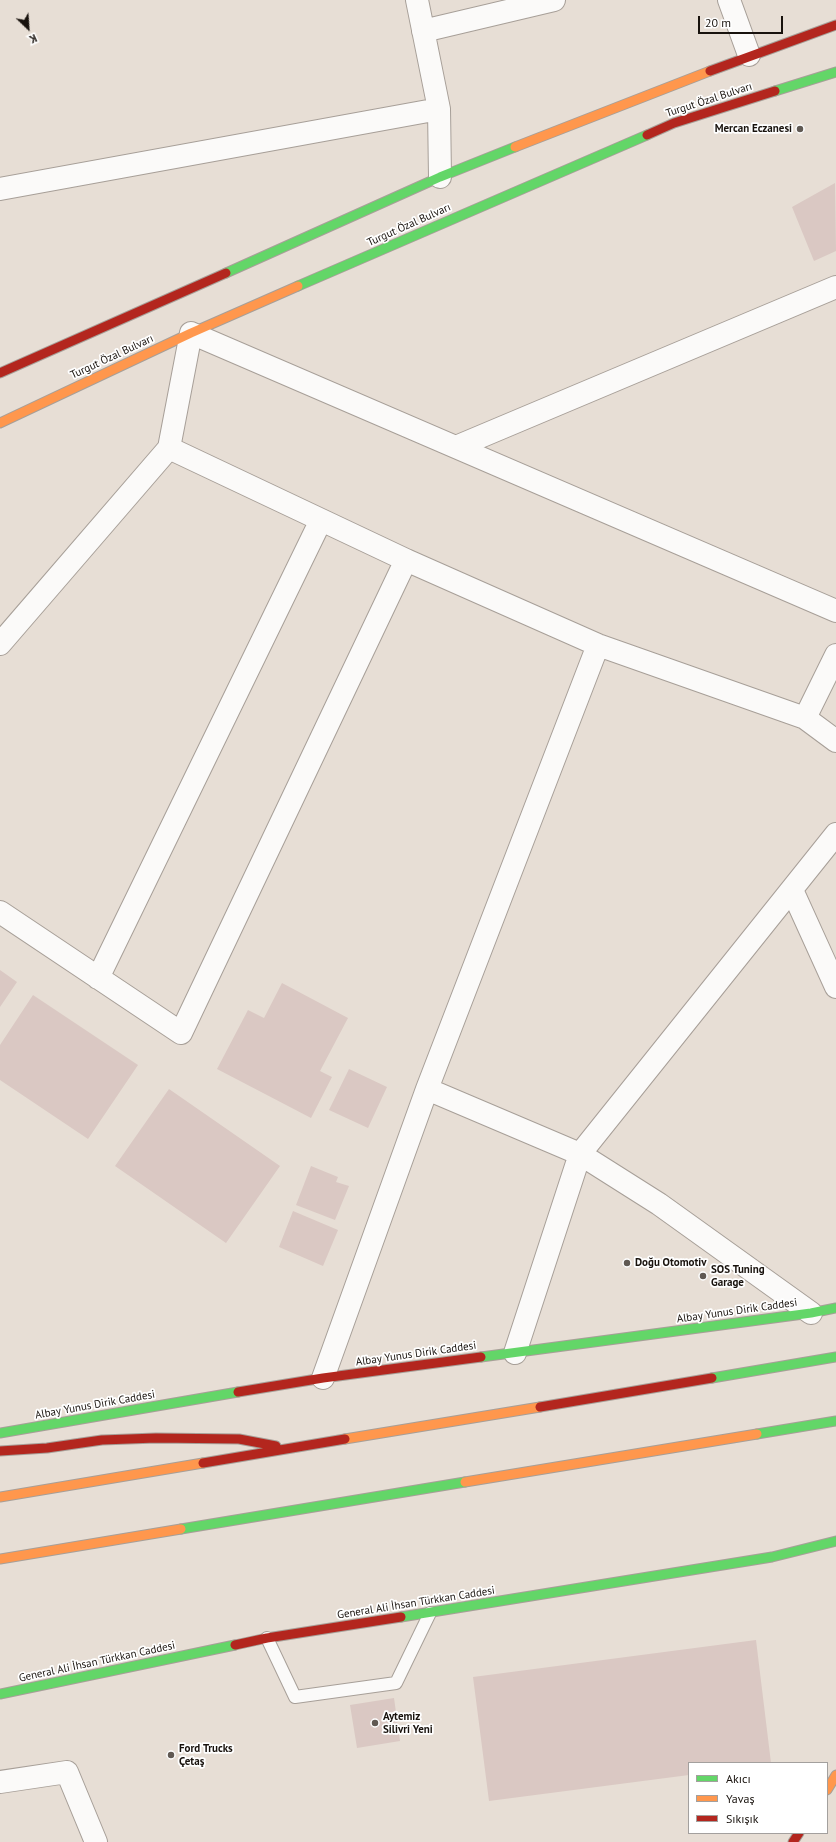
<!DOCTYPE html>
<meta charset="utf-8">
<style>
body{margin:0}
#map{position:relative;width:836px;height:1842px;overflow:hidden;background:#e7ded5;font-family:"PT Sans",sans-serif}
canvas{display:block}
.legend{position:absolute;left:688px;top:1762px;width:140px;height:72px;box-sizing:border-box;background:#fff;border:1px solid #a3a09e;margin:0;padding:5px 7px;list-style:none;font-size:12px;color:#18120d}
.legend li{display:flex;align-items:center;gap:8px;height:20px}
.legend b{width:20px;border:1px solid #a3a09e}
.north{position:absolute;left:8px;top:8px;width:40px;height:40px;-webkit-text-stroke:3px #fff;paint-order:stroke;rotate:155deg;font-size:11px;font-weight:700;line-height:16px;text-align:center;color:#18120d}
.north::after{content:'';display:block;margin:auto;width:14px;height:18px;background:#18120d;clip-path:polygon(50% 0,100% 100%,50% 72%,0 100%)}
.scale{position:absolute;left:698px;top:16px;width:85px;height:18px;box-sizing:border-box;border:2px solid #18120d;border-top:0;padding-left:5px;font-size:12px;line-height:14px;white-space:nowrap;color:#18120d;-webkit-text-stroke:3px #fff;paint-order:stroke}
</style>
<div id="map">
<canvas width="836" height="1842"></canvas>
<ul class="legend">
<li><b style="height:5px;background:#63d668"></b>Akıcı</li>
<li><b style="height:5px;background:#ff974d"></b>Yavaş</li>
<li><b style="height:5px;background:#b3261e"></b>Sıkışık</li>
</ul>
<div class="north">K</div>
<div class="scale">20 m</div>
</div>
<script>
const g = document.querySelector('canvas').getContext('2d');
g.lineJoin = 'round';
function paint(path, color) {
  g.fillStyle = color;
  g.fill(path, 'evenodd');
}
function strokePath(path, color, width, dash) {
  g.strokeStyle = color;
  g.lineWidth = width;
  g.lineCap = dash ? 'butt' : 'round';
  g.setLineDash(dash || []);
  g.stroke(path);
}
function drawText(font, color, halo, rows, align = 'center') {
  g.font = font + ' "PT Sans",sans-serif';
  g.lineWidth = 3.5;
  g.setLineDash([]);
  g.textBaseline = 'middle';
  g.strokeStyle = halo;
  g.fillStyle = color;
  for (const [text, x, y, turn = 0] of rows) {
    g.save();
    g.translate(x, y);
    g.rotate((+turn || 0) * Math.PI / 180);
    g.textAlign = isNaN(turn) ? turn : align;
    if (halo) g.strokeText(text, 0, 0);
    g.fillText(text, 0, 0);
    g.restore();
  }
}
paint(new Path2D(`
 M 835,183 L 836,251 L 814,261 L 792,207 Z
 M 0,970 L 17,982 L 0,1007 Z
 M 282,983 L 348,1018 L 320,1071 L 332,1077 L 311,1118 L 217,1069 L 248,1010 L 264,1018 Z
 M 33,995 L 138,1065 L 88,1139 L 0,1080 L 0,1045 Z
 M 349,1069 L 387,1087 L 368,1128 L 329,1110 Z
 M 169,1089 L 280,1166 L 226,1243 L 115,1166 Z
 M 311,1166 L 338,1177 L 336,1182 L 349,1186 L 335,1220 L 296,1205 Z
 M 293,1211 L 338,1230 L 323,1266 L 279,1247 Z
 M 756,1640 L 771,1763 L 689,1763 L 689,1775 L 489,1801 L 473,1677 Z
 M 394,1698 L 400,1741 L 357,1748 L 350,1705 Z`), '#dac8c3');
const lane = new Path2D(`
 M 267,1638 L 295,1697 L 396,1683 L 430,1613`);
const street = new Path2D(`
 M 417,0 L 439,109 L 440,177
 M 729,0 L 749,55
 M 423,31 L 554,0
 M 0,189 L 439,109
 M 456,447 L 836,287
 M 169,448 L 406,560 L 598,645 L 805,718 L 836,741
 M 0,644 L 169,448 L 191,333 L 836,611
 M 805,718 L 836,655
 M 792,890 L 836,987
 M 0,912 L 181,1033 L 406,560
 M 98,978 L 321,520
 M 427,1089 L 580,1154 L 659,1204 L 811,1313
 M 515,1353 L 580,1154 L 836,834
 M 323,1378 L 427,1089 L 598,645
 M 0,1782 L 67,1772 L 96,1842`);
const fast = new Path2D(`
 M 775,91 L 836,72
 M 226,273 L 440,177 L 515,147
 M 298,286 L 647,135
 M 481,1357 L 811,1313 L 836,1308
 M 712,1378 L 836,1357
 M 0,1433 L 238,1392
 M 757,1434 L 836,1421
 M 181,1529 L 465,1482
 M 401,1617 L 772,1557 L 836,1541
 M 0,1694 L 235,1645`);
const slow = new Path2D(`
 M 515,147 L 710,71
 M 0,423 L 191,333 L 298,286
 M 345,1439 L 540,1407
 M 465,1482 L 757,1434
 M 0,1497 L 203,1463
 M 0,1559 L 181,1529
 M 827,1790 L 836,1775`);
const jam = new Path2D(`
 M 710,71 L 836,25
 M 647,135 L 674,123 L 775,91
 M 0,373 L 226,273
 M 238,1392 L 323,1378 L 481,1357
 M 540,1407 L 712,1378
 M 0,1451 L 47,1448 L 102,1440 L 156,1438 L 239,1439 L 276,1446
 M 203,1463 L 345,1439
 M 235,1645 L 267,1638 L 401,1617
 M 793,1842 L 799,1833`);
strokePath(lane, '#a79f98', 14);
strokePath(street, '#a79f98', 24);
strokePath(fast, '#a79f98', 11);
strokePath(slow, '#a79f98', 11);
strokePath(jam, '#a79f98', 11);
strokePath(lane, '#fbfaf9', 12);
strokePath(street, '#fbfaf9', 22);
strokePath(fast, '#63d668', 9);
strokePath(slow, '#ff974d', 9);
strokePath(jam, '#b3261e', 9);
for (const [x, y, r, color] of [
 [800,129,4,"#605953"],
 [627,1263,4,"#605953"],
 [703,1276,4,"#605953"],
 [375,1723,4,"#605953"],
 [171,1755,4,"#605953"]
]) {
  const dot = new Path2D();
  dot.arc(x, y, r, 0, 2 * Math.PI);
  g.fillStyle = color;
  g.fill(dot);
  strokePath(dot, '#fff', 1.5);
}
drawText('11px', '#18120d', '#fff', [
 ["Turgut Özal Bulvarı",709,100,-18],
 ["Turgut Özal Bulvarı",409,225,-24],
 ["Turgut Özal Bulvarı",112,357,-25],
 ["Albay Yunus Dirik Caddesi",737,1311,-8],
 ["Albay Yunus Dirik Caddesi",416,1354,-8],
 ["Albay Yunus Dirik Caddesi",95,1405,-10],
 ["General Ali İhsan Türkkan Caddesi",416,1603,-9],
 ["General Ali İhsan Türkkan Caddesi",97,1662,-12]
]);
drawText('bold 11px', '#18120d', '#fff', [
 ["Mercan Eczanesi",792,129,"right"],
 ["Doğu Otomotiv",635,1263],
 ["SOS Tuning",711,1270],
 ["Garage",711,1283],
 ["Aytemiz",383,1717],
 ["Silivri Yeni",383,1730],
 ["Ford Trucks",179,1749],
 ["Çetaş",179,1762]
], 'left');
</script>
